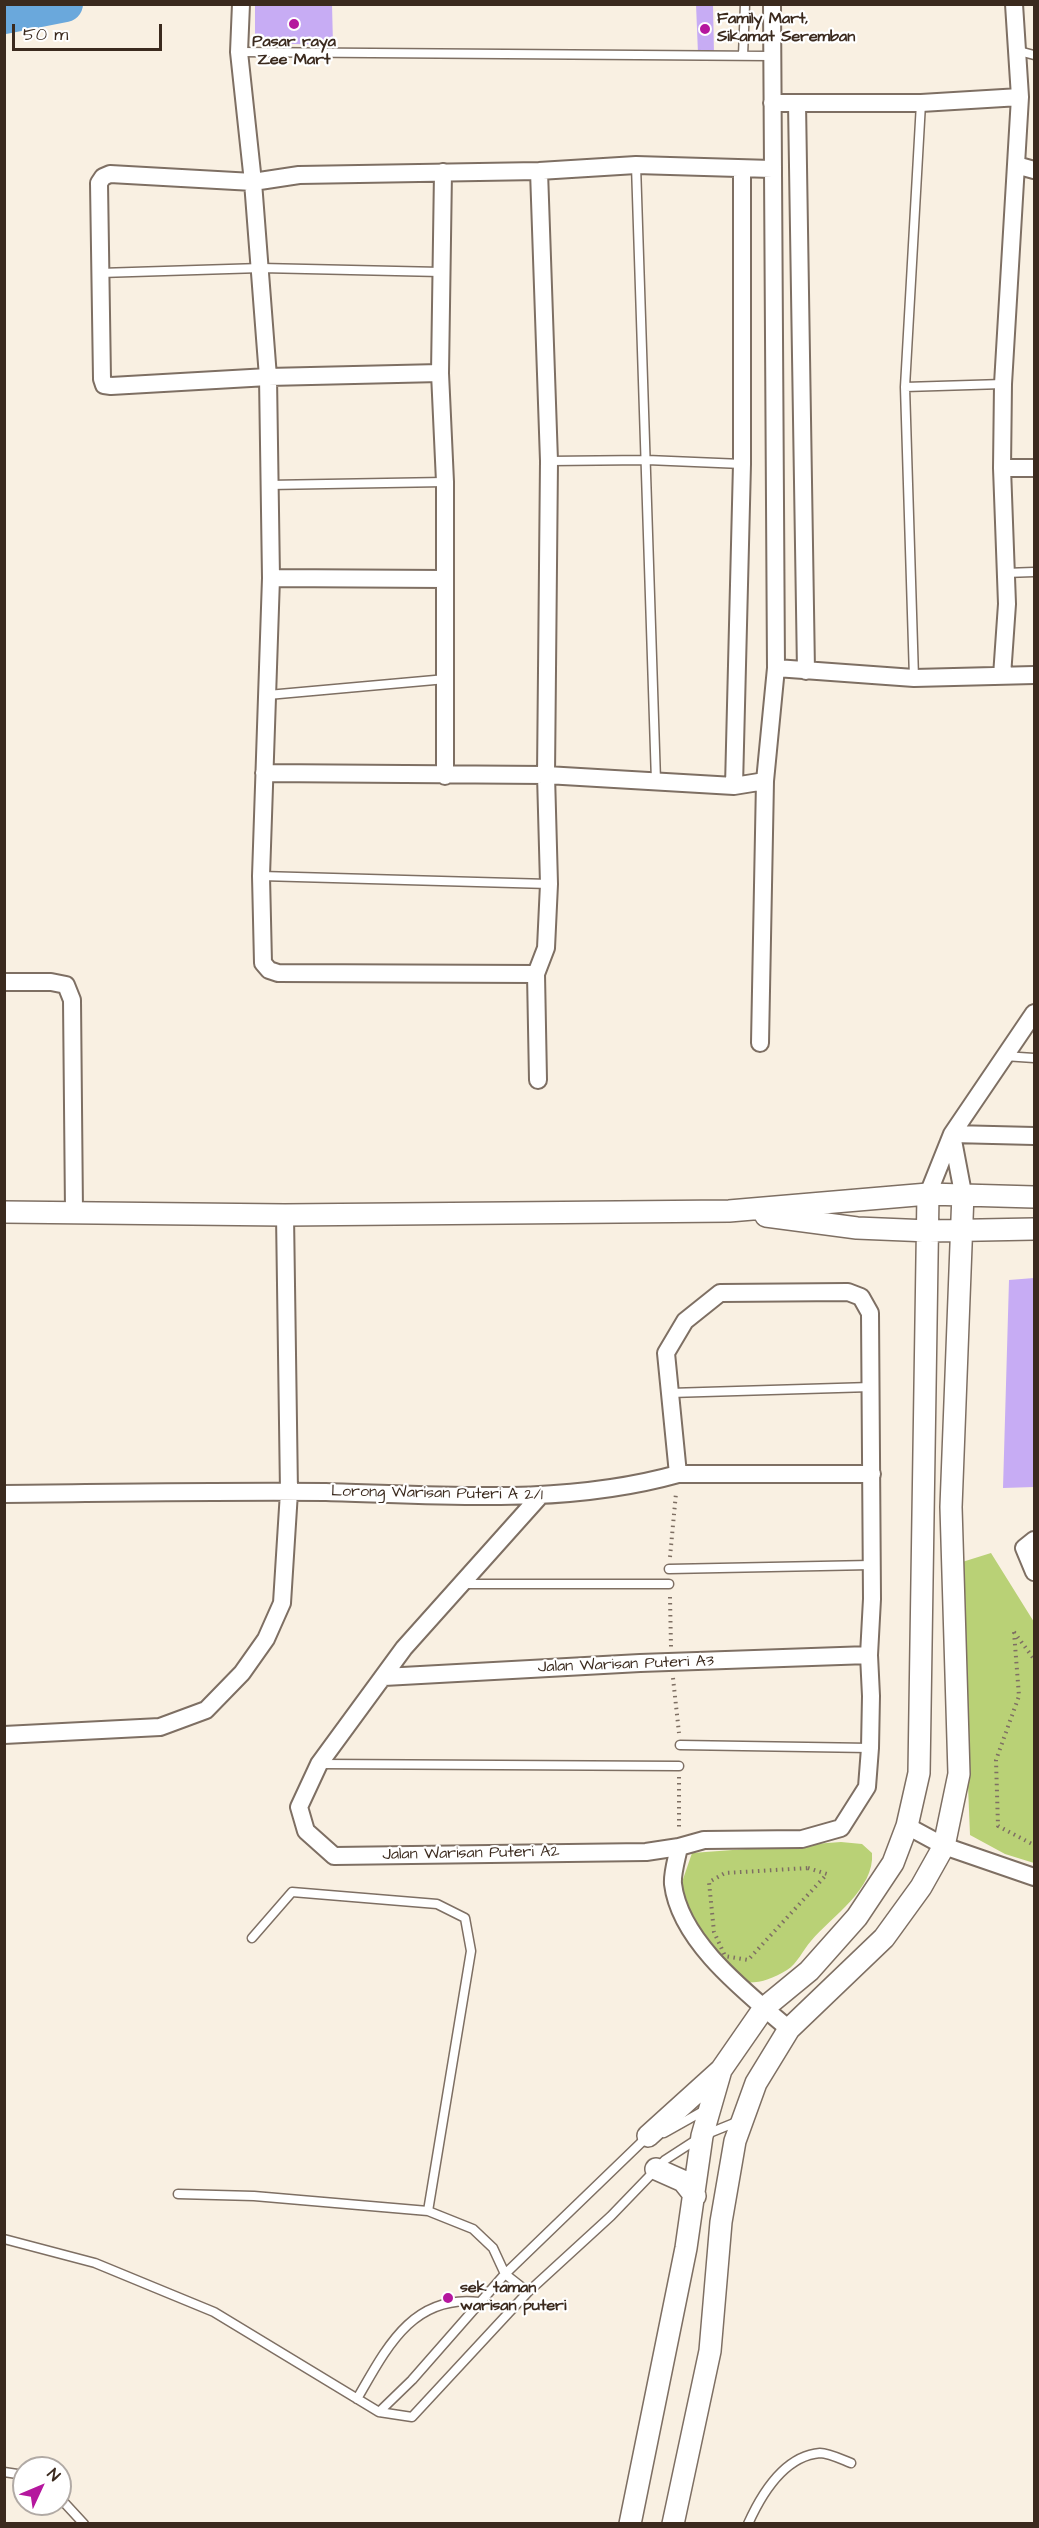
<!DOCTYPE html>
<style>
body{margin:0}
#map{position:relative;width:1039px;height:2528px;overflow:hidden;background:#f9f0e2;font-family:"Architects Daughter",sans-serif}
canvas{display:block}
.frame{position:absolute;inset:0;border:6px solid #3b2a1e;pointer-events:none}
.north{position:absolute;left:12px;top:2456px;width:60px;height:60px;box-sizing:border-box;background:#fff;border:2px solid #b1aaa5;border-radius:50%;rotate:46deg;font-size:16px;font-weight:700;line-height:24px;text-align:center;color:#3b2a1e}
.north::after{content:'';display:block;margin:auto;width:21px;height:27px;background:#b5179e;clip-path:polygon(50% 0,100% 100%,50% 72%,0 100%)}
.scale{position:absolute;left:12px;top:24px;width:150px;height:27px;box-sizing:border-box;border:3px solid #3b2a1e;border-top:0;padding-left:8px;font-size:18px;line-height:21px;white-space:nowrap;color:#3b2a1e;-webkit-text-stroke:4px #fff;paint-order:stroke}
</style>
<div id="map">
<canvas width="1039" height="2528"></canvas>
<div class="frame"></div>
<div class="north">N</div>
<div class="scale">50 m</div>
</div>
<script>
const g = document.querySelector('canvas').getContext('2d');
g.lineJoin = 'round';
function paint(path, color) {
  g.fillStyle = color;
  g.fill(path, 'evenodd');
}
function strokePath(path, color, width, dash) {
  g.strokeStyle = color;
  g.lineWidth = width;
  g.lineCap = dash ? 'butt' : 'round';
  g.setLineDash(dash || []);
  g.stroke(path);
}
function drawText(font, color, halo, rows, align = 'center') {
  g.font = font + ' "Architects Daughter",sans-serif';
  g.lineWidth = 4.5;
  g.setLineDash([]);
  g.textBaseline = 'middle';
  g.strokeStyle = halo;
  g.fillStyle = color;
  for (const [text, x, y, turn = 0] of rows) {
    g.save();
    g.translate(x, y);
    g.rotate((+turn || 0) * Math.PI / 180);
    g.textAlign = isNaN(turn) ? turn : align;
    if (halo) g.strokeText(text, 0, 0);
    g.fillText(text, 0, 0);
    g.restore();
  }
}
paint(new Path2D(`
 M 991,1553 L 1034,1622 L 1034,1863 L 1005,1854 L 970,1835 L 959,1563 Z
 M 841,1842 L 862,1844 L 872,1853 C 875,1889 832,1916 811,1941 C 803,1950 797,1964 787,1970 C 770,1980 759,1984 740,1982 L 693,1928 L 681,1885 L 692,1853 Z`), '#b9d176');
strokePath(new Path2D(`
 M 4,16 L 65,4`), '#6aa8dc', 36);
paint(new Path2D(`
 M 255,4 L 332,4 L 333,45 L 255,43 Z
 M 696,4 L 713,4 L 714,54 L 698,54 Z
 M 1034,1278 L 1034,1487 L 1003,1488 L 1009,1280 Z`), '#c7acf4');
const service = new Path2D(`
 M 1015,50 L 1034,55
 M 239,52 L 771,56
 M 743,56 L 745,4
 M 636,165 L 656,781
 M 100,273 L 261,268 L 441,272
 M 905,387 L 1003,384
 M 549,461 L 647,460 L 742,464
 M 268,485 L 445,482
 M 1005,573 L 1034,572
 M 914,678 L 905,387 L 921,103
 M 268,695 L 446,679
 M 261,876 L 549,884
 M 1004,1056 L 1034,1058
 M 670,1393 L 871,1387
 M 669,1569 L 871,1565
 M 462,1584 L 669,1584
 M 680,1745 L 870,1748
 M 320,1764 L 679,1766
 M 252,1938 L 292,1892 L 437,1904 L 465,1918 L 471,1951 L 428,2211
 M 664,2133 L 705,2110
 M 178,2194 L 254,2196 L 428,2211 L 473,2229 L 493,2248 L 505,2274 L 528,2292
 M 4,2239 L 95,2263 L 214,2312 L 379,2412 L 412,2417 L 528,2292 L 611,2216 L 665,2160 L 702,2136 L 739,2121
 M 357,2399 C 386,2349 412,2294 479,2302
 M 379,2412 L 412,2380 L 505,2274 L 648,2136
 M 4,2472 L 24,2475
 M 60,2498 L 84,2524
 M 748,2524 C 761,2495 784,2456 820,2453 C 829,2453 843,2460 851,2463`);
const minor = new Path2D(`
 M 241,4 L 239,52 L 253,182 L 110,174 L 103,177 L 99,183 L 102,379 L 104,385 L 111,386 L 268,377 L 440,373 L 445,482 L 445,776
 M 772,103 L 921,103 L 1020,97
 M 797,103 L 806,671
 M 1016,165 L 1034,170
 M 440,373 L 443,172
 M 1002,468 L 1034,468
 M 271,578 L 445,579
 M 776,668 L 914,678 L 1034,675
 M 1002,676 L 1007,604 L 1002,468 L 1003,384 L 1020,97 L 1014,4
 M 264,773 L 546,775 L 734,786 L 765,781
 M 734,786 L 742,464 L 742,170
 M 536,974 L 278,973 L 269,970 L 263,963 L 261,876 L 271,578 L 268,377 L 253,182 L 299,175 L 539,171 L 636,165 L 772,169
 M 4,982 L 51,982 L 66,985 L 72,1000 L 74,1212
 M 760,1043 L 765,781 L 776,668 L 772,4
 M 538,1080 L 536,974 L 546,948 L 549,884 L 546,775 L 549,461 L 539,171
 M 952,1134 L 1034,1136
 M 952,1135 L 963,1193
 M 928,1194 L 952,1134 L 1034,1013
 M 4,1494 C 112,1493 219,1491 326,1492 C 443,1495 564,1506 678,1474 L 872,1474
 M 540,1496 L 404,1648 L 319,1764 L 299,1807 L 306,1831 L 334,1856 L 646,1852 L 679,1847 L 704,1840 L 802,1839 L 841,1828 L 867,1787 L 870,1748 L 871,1696 L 869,1655 L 872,1599 L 870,1313 L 861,1297 L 848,1292 L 720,1293 L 685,1321 L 666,1353 L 678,1474
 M 1034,1540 L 1024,1548 L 1034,1572
 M 384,1677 L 640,1663 L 869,1655
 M 4,1735 L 160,1727 L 206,1710 L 242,1673 L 266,1639 L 282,1603 L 289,1492 L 285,1215
 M 907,1826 L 944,1846 L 1034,1877
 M 679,1847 C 677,1858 672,1873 673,1884 C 680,1942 747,1993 789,2029`);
const tertiary = new Path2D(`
 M 4,1212 L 285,1215 L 729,1211 L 928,1194 L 1034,1197
 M 766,1216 L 857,1228 L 929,1231 L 1034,1229
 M 648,2136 L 721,2070
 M 656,2169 L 683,2181 L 695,2196
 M 630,2524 L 686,2248 L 702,2136 L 721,2070 L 764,2008 L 809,1971 L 857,1917 L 893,1863 L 907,1826 L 919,1773 L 928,1194
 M 673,2524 L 710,2351 L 721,2222 L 735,2141 L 756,2083 L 789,2029 L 884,1938 L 921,1887 L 944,1846 L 959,1774 L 951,1507 L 963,1193`);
strokePath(service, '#7e6f63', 11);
strokePath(minor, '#7e6f63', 20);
strokePath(tertiary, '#7e6f63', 24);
strokePath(new Path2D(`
 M 670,1557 L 676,1493
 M 670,1597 L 671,1647
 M 1014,1632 L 1019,1696 L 996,1760 L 998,1826 L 1034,1845
 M 1014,1632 L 1034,1659
 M 673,1678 L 679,1733
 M 679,1777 L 679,1829
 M 808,1868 L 827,1874 L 748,1960 L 725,1956 L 714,1932 L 709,1882 L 725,1873 Z`), '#7e6f63', 4, [1.5, 4.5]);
strokePath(service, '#fff', 8);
strokePath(minor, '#fff', 16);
strokePath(tertiary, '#fff', 21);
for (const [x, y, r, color] of [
 [294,24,6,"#b5179e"],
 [705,29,6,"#b5179e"],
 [448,2298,6,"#b5179e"]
]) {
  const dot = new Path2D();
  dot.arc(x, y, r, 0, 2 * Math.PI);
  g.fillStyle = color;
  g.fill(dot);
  strokePath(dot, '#fff', 2);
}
drawText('bold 16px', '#3b2a1e', '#fff', [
 ["Family Mart,",717,20],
 ["Sikamat Seremban",717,38],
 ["Pasar raya",294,43,"center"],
 ["Zee Mart",294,61,"center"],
 ["sek taman",460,2289],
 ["warisan puteri",460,2307]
], 'left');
drawText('16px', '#3b2a1e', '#fff', [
 ["Lorong Warisan Puteri A 2/1",437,1494,1],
 ["Jalan Warisan Puteri A3",626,1665,-2],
 ["Jalan Warisan Puteri A2",471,1854,-1]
]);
</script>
